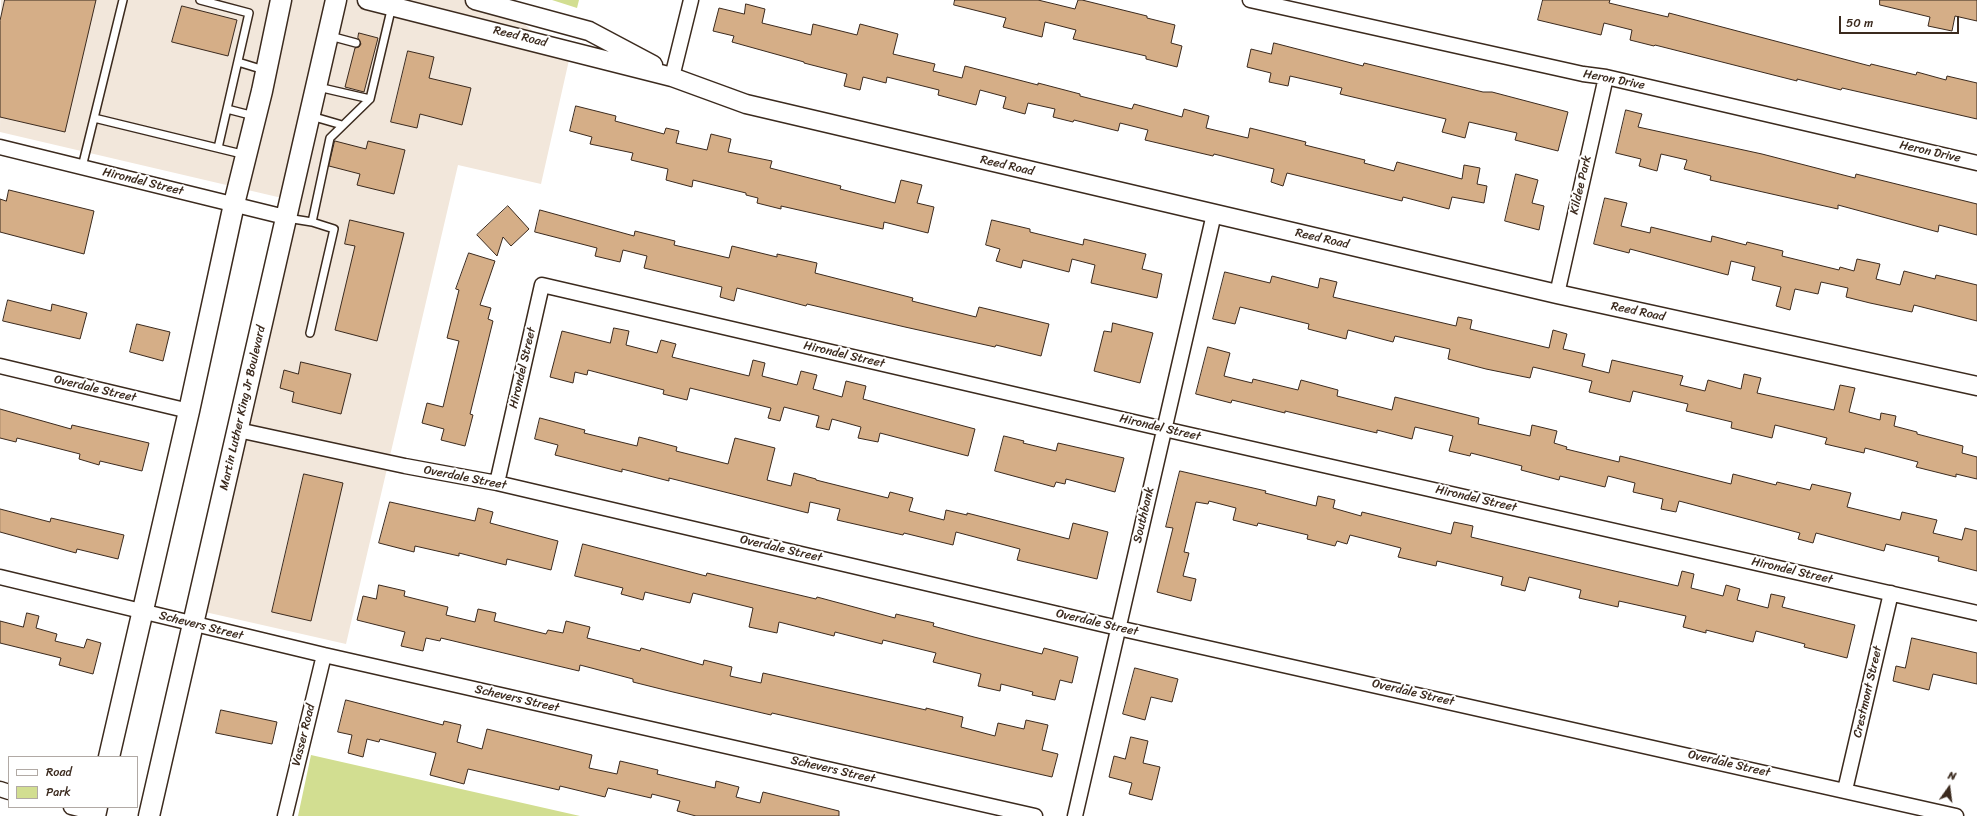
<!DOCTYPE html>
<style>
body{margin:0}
#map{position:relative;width:1977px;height:816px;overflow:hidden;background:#fff;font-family:Sriracha,sans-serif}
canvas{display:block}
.legend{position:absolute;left:8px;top:756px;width:130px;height:52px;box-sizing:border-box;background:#fff;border:1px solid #b1aaa5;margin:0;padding:5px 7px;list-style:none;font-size:12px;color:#3b2a1e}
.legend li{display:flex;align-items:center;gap:8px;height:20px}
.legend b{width:20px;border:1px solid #b1aaa5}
.north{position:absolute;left:1929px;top:768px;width:40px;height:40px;-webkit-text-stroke:3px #fff;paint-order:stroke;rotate:14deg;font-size:11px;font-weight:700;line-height:16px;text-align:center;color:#3b2a1e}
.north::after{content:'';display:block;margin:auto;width:14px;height:18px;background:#3b2a1e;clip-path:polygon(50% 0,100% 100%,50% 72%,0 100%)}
.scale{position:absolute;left:1839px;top:16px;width:120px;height:18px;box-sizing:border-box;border:2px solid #3b2a1e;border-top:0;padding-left:5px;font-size:12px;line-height:14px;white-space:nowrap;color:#3b2a1e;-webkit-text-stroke:3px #fff;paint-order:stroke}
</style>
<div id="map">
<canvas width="1977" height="816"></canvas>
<ul class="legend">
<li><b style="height:5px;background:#fff"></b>Road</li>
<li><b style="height:11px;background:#d2de91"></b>Park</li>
</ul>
<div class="north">N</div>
<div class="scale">50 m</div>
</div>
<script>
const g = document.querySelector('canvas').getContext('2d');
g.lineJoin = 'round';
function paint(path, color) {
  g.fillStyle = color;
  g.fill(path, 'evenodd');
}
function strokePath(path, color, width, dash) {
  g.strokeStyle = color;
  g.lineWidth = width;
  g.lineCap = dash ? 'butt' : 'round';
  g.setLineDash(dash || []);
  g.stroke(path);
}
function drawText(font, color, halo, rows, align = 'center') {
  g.font = font + ' Sriracha,sans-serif';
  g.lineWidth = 4;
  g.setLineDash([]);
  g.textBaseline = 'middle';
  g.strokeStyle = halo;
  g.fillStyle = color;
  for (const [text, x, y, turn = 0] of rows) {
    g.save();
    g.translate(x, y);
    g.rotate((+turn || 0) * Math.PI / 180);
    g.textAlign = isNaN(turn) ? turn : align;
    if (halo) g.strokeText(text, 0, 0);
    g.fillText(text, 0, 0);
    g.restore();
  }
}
paint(new Path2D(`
 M 1,0 L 494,0 L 569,60 L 541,184 L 458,165 L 346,644 L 205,612 L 299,202 L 0,132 Z`), '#f2e7db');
paint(new Path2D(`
 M 552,0 L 579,0 L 577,8 Z
 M 311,755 L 580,816 L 298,816 Z`), '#d2de91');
const building = new Path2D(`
 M 5,0 L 96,0 L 65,132 L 0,117 L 0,21 Z
 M 955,0 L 1038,0 L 1075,9 L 1078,0 L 1082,0 L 1147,16 L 1147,18 L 1175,25 L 1171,43 L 1182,46 L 1177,67 L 1146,59 L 1146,56 L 1073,39 L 1076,30 L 1045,22 L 1042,37 L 1003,27 L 1006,18 L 954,5 Z
 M 1543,0 L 1610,0 L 1609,3 L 1668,17 L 1669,13 L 1870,66 L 1871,64 L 1916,75 L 1917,72 L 1946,80 L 1947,76 L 1977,83 L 1977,119 L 1842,88 L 1841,90 L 1797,79 L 1797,81 L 1655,45 L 1654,46 L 1630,40 L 1632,30 L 1604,23 L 1601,35 L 1538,20 Z
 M 1880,0 L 1977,0 L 1977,21 L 1955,16 L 1952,31 L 1928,26 L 1930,17 L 1880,5 Z
 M 746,4 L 765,9 L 762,23 L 811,35 L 813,24 L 857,35 L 860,24 L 898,34 L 893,54 L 935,64 L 933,71 L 962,78 L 965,66 L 1038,85 L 1038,83 L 1080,94 L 1080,96 L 1132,109 L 1134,104 L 1182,117 L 1184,109 L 1209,116 L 1206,128 L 1248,138 L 1250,128 L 1306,142 L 1305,145 L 1365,160 L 1364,163 L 1394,171 L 1397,162 L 1462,179 L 1464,165 L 1480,168 L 1477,184 L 1487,186 L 1484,203 L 1452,197 L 1449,209 L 1403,197 L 1402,201 L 1287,173 L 1283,186 L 1271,182 L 1274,169 L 1214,154 L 1213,156 L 1145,140 L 1148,130 L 1120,123 L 1118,131 L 1074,120 L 1073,122 L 1053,117 L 1055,109 L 1028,103 L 1025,114 L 1003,108 L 1006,97 L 980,90 L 976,105 L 938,95 L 939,90 L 887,77 L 886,83 L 863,77 L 860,90 L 844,86 L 847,74 L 804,63 L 804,62 L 732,42 L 734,36 L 713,31 L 719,8 L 744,14 Z
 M 182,6 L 237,20 L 228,56 L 172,42 Z
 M 359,33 L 378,38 L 364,92 L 345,87 L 355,48 L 359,47 L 361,44 L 358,38 Z
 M 1274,43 L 1363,66 L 1364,63 L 1483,92 L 1492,92 L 1568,112 L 1558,151 L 1515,140 L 1517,133 L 1469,122 L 1465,138 L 1442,132 L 1446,119 L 1340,94 L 1342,88 L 1290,76 L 1288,86 L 1269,82 L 1271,73 L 1247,67 L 1251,49 L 1271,54 Z
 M 408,51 L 434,57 L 429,78 L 471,88 L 462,125 L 420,114 L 417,128 L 391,122 Z
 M 576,106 L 616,116 L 615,121 L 664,134 L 666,128 L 679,131 L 676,143 L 707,150 L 711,134 L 731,139 L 728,152 L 772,161 L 770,168 L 841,186 L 840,189 L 895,203 L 901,180 L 922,185 L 917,203 L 934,207 L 928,233 L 884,222 L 883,229 L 781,206 L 781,209 L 757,203 L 758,198 L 746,195 L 746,193 L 693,180 L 692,187 L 666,180 L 668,169 L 631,160 L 633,153 L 590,144 L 592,137 L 570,131 Z
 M 1626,110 L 1642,114 L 1638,127 L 1762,154 L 1855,178 L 1856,174 L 1977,204 L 1977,235 L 1939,225 L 1938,232 L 1838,205 L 1838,209 L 1710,180 L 1711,176 L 1684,169 L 1687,160 L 1661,154 L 1657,171 L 1639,166 L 1641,159 L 1616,153 Z
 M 335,141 L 366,149 L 368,141 L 405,150 L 394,194 L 357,185 L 360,174 L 329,166 Z
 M 1516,174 L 1538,180 L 1532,203 L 1544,206 L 1539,230 L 1505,221 Z
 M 9,190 L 94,211 L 84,254 L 0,232 L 0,199 L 6,201 Z
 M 1605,198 L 1627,203 L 1621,226 L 1650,233 L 1651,227 L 1711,242 L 1712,236 L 1746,245 L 1747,242 L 1783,251 L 1782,256 L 1839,270 L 1840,267 L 1854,271 L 1857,259 L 1880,264 L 1876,279 L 1900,285 L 1904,271 L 1935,279 L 1936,275 L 1977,285 L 1977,321 L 1914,305 L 1912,312 L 1870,303 L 1846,297 L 1848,288 L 1821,282 L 1818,294 L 1795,289 L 1790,310 L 1776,306 L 1781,287 L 1752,280 L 1755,267 L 1731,261 L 1728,275 L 1630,249 L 1629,253 L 1594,244 Z
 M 508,206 L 529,229 L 511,246 L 503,237 L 497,256 L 477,235 Z
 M 540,210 L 634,236 L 635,231 L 675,241 L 674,245 L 729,258 L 732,246 L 777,257 L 777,254 L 817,263 L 815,273 L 913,298 L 912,301 L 976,317 L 979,307 L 1049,324 L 1041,356 L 996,345 L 995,347 L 905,327 L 807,304 L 806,306 L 737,288 L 734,301 L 720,297 L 722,287 L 644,268 L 647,256 L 623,250 L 620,262 L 595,256 L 597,248 L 535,232 Z
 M 350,220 L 404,233 L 377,341 L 335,330 L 355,246 L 345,244 Z
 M 992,220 L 1030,229 L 1030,232 L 1083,245 L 1084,239 L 1146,254 L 1142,269 L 1162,274 L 1157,298 L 1091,283 L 1095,265 L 1072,259 L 1069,272 L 1023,260 L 1021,268 L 996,261 L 1000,249 L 986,245 Z
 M 469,253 L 495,261 L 480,305 L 491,308 L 488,319 L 493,321 L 470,414 L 473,415 L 465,446 L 441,440 L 444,429 L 422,423 L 427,403 L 443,407 L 459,341 L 447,338 L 459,290 L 456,289 Z
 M 1225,272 L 1270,283 L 1272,276 L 1318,288 L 1320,278 L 1337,282 L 1333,297 L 1456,326 L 1458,317 L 1472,320 L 1470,329 L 1549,348 L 1553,330 L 1567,334 L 1563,349 L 1585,354 L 1582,366 L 1609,373 L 1612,360 L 1683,376 L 1680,385 L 1705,391 L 1708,380 L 1741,389 L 1744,374 L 1761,378 L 1757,393 L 1834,410 L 1840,385 L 1855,388 L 1849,412 L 1880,420 L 1881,413 L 1896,416 L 1894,426 L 1917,432 L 1917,434 L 1963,446 L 1962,453 L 1977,457 L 1977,479 L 1956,474 L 1956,477 L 1916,467 L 1918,462 L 1865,448 L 1864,453 L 1825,444 L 1827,438 L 1775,425 L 1772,438 L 1731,428 L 1732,422 L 1686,411 L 1688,404 L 1633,391 L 1630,402 L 1589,392 L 1592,381 L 1533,367 L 1530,378 L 1486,369 L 1448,359 L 1450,349 L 1395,336 L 1393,342 L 1348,330 L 1346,339 L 1308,329 L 1309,324 L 1240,307 L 1235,324 L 1213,319 Z
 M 8,300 L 51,311 L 52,304 L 87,313 L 80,339 L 3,321 Z
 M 1113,323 L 1153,333 L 1140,383 L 1094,371 L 1104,331 L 1111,332 Z
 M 137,324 L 170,332 L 163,361 L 130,352 Z
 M 614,328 L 629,331 L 626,345 L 657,353 L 661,340 L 676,344 L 672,357 L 749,376 L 753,360 L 765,363 L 762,376 L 797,385 L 801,371 L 817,375 L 813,389 L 842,397 L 846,381 L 866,386 L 863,399 L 975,429 L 968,456 L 880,433 L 878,442 L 858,438 L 861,427 L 832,419 L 829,430 L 816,427 L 819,416 L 784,407 L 780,421 L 768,418 L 771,408 L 690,388 L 687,400 L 663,394 L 664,390 L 588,370 L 587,375 L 575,372 L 573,383 L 550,377 L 562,331 L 610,343 Z
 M 1208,347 L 1230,353 L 1224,376 L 1252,383 L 1253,379 L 1298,390 L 1301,380 L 1338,390 L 1337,396 L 1392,410 L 1395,397 L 1479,418 L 1478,424 L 1530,436 L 1532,425 L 1557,431 L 1554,443 L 1567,447 L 1566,449 L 1619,462 L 1620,456 L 1731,484 L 1733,474 L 1776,485 L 1777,482 L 1810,490 L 1812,484 L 1851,493 L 1847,507 L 1900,520 L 1902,512 L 1937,520 L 1933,533 L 1962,540 L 1965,528 L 1977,531 L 1977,571 L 1938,561 L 1939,557 L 1886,544 L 1884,551 L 1816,533 L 1813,543 L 1798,539 L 1800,533 L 1679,501 L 1676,512 L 1661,509 L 1663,499 L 1633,492 L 1635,483 L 1608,476 L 1605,487 L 1560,476 L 1559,480 L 1521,470 L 1522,466 L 1471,453 L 1470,456 L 1449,451 L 1453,436 L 1415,427 L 1412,439 L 1377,430 L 1377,433 L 1285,411 L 1285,413 L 1232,400 L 1231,403 L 1196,394 Z
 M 301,362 L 351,374 L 341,414 L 292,402 L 294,392 L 280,388 L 284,370 L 298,374 Z
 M 0,409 L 71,429 L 72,425 L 149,443 L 142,471 L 100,461 L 99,465 L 79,459 L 80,454 L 17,438 L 16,442 L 0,438 Z
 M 540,418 L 585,430 L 584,433 L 637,446 L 639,437 L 677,447 L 676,451 L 728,464 L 735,438 L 775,448 L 767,480 L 791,486 L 794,473 L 816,479 L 816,480 L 888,498 L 890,492 L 913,498 L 909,511 L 944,520 L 946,510 L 967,515 L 967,513 L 1069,539 L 1073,523 L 1108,532 L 1097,579 L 1017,560 L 1020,549 L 956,532 L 953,545 L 904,533 L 903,535 L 837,520 L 840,509 L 810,502 L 808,513 L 669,478 L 669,481 L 622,469 L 622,472 L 555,455 L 558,445 L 535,439 Z
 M 1004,436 L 1024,441 L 1023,443 L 1056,451 L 1058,443 L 1124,458 L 1115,492 L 1066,479 L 1065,484 L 1056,482 L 1054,487 L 995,471 Z
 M 1180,471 L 1266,491 L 1265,493 L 1316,506 L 1318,496 L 1335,500 L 1333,508 L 1361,516 L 1362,512 L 1451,534 L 1454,522 L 1473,526 L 1471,537 L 1678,586 L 1682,571 L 1694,574 L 1691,588 L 1723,596 L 1726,585 L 1740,589 L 1737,600 L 1768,608 L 1771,594 L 1785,597 L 1782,607 L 1855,625 L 1847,658 L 1804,647 L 1805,644 L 1756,631 L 1753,642 L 1706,630 L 1706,633 L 1683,627 L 1686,616 L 1619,601 L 1618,607 L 1579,598 L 1581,590 L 1529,577 L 1525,591 L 1501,585 L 1503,577 L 1437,561 L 1436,566 L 1398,557 L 1401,548 L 1350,535 L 1347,544 L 1337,541 L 1335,546 L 1307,539 L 1308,535 L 1258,523 L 1257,526 L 1233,520 L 1236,508 L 1209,501 L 1208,504 L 1196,502 L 1184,552 L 1189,553 L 1183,576 L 1196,579 L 1191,601 L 1157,592 L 1173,528 L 1166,527 Z
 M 304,474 L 343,483 L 311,621 L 272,612 Z
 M 390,502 L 475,521 L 478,508 L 493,512 L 490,523 L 558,541 L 551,570 L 507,559 L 506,565 L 459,553 L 459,556 L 415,546 L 414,552 L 379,543 Z
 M 0,509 L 50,522 L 51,518 L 124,535 L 118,559 L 77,549 L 76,553 L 0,532 Z
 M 583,544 L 706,576 L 707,573 L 816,599 L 817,597 L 895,618 L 896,614 L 934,623 L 933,626 L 974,637 L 1042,654 L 1044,648 L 1078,657 L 1072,683 L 1060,680 L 1055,700 L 1032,695 L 1033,692 L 1001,684 L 1000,691 L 978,686 L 981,674 L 933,662 L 936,653 L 883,640 L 882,644 L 835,632 L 834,636 L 779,622 L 777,633 L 749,627 L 753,608 L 693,593 L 690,603 L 645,592 L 643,600 L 621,594 L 623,588 L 575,576 Z
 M 379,585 L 405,591 L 404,596 L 448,607 L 446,615 L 475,622 L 478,609 L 496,613 L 494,621 L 546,634 L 548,630 L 563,633 L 566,621 L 590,627 L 587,638 L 640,651 L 641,648 L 703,665 L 704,660 L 732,667 L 730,676 L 761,683 L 763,673 L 926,710 L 926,708 L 963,717 L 961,727 L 995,736 L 998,723 L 1024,729 L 1026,720 L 1048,725 L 1042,750 L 1058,754 L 1052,777 L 772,713 L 771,715 L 673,692 L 633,682 L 633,679 L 580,665 L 579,671 L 441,638 L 440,641 L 426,638 L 423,651 L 401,646 L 405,632 L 357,620 L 363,596 L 376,599 Z
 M 27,613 L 39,616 L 36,628 L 57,634 L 55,641 L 84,648 L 87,639 L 101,643 L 93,674 L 59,665 L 61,658 L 0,643 L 0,621 L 23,627 Z
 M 1912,638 L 1977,653 L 1977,684 L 1933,674 L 1929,690 L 1893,681 L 1896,666 L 1905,668 Z
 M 1135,668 L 1178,679 L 1172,702 L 1151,697 L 1145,720 L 1123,714 Z
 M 346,700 L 443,725 L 444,721 L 461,725 L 457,742 L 482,749 L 487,729 L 592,755 L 589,768 L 617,774 L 620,761 L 658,770 L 657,774 L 715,788 L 716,781 L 739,787 L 736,797 L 760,803 L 763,792 L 839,811 L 839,816 L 696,816 L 677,811 L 680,801 L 652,794 L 651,798 L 608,788 L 605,797 L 560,786 L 559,790 L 468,769 L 464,784 L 430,775 L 436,753 L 380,739 L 379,742 L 367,739 L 363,757 L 348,753 L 352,735 L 338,732 Z
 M 221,710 L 277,722 L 272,744 L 216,733 Z
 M 1131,737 L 1148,741 L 1143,763 L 1160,767 L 1152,800 L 1129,794 L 1132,783 L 1109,777 L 1114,756 L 1125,759 Z`);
paint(building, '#d5ae87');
strokePath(building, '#3b2a1e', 1);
const service = new Path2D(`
 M 200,0 L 249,13 L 218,148
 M 330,36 L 356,43
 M 238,62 L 264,70
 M 318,87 L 370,99
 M 227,109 L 254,116
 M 311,116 L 342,125
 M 94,118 L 246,155
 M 82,167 L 123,0
 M 287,218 L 312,222 L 334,229 L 310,333
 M 312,222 L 330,138 L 370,99 L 392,6`);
const minor = new Path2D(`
 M 1250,0 L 1583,74 L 1606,77 L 1977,163
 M 672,77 L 691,0
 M 0,147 L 285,217
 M 1557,294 L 1606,77
 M 0,366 L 189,411
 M 238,430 L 405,466 L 497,483 L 1118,628 L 1956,816
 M 497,483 L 542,285 L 1164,429 L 1977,613
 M 0,577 L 324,655 L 1035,816
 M 0,789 L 9,792
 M 1845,790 L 1891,593
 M 71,807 L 95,813
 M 285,816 L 324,655
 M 1075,816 L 1214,214`);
const tertiary = new Path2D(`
 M 367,0 L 672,77 L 746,104 L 1557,294 L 1977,386
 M 475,0 L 589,31 L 653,65`);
const secondary = new Path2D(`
 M 109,757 L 189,411 L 234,204 L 262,91 L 281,0
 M 95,816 L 97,807
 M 149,816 L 336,0`);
strokePath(service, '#3b2a1e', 10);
strokePath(minor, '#3b2a1e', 17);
strokePath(tertiary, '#3b2a1e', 21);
strokePath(secondary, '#3b2a1e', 23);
strokePath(service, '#fff', 7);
strokePath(minor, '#fff', 14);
strokePath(tertiary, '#fff', 18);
strokePath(secondary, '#fff', 20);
drawText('12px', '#3b2a1e', '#fff', [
 ["Reed Road",520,37,14],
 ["Heron Drive",1614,80,11],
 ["Heron Drive",1930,152,13],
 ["Reed Road",1007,166,13],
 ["Hirondel Street",143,182,14],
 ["Kildee Park",1581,185,-77],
 ["Reed Road",1322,239,13],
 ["Reed Road",1638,312,12],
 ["Hirondel Street",844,355,13],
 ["Hirondel Street",523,368,-77],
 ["Overdale Street",95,389,13],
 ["Martin Luther King Jr Boulevard",243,408,-77],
 ["Hirondel Street",1160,428,13],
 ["Overdale Street",465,478,11],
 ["Hirondel Street",1476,499,13],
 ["Southbank",1144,515,-77],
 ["Overdale Street",781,549,13],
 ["Hirondel Street",1792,571,13],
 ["Overdale Street",1097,623,13],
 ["Schevers Street",201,626,14],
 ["Crestmont Street",1868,692,-77],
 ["Overdale Street",1413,693,13],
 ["Schevers Street",517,699,13],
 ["Vasser Road",304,735,-76],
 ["Overdale Street",1729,764,13],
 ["Schevers Street",833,770,13]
]);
</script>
